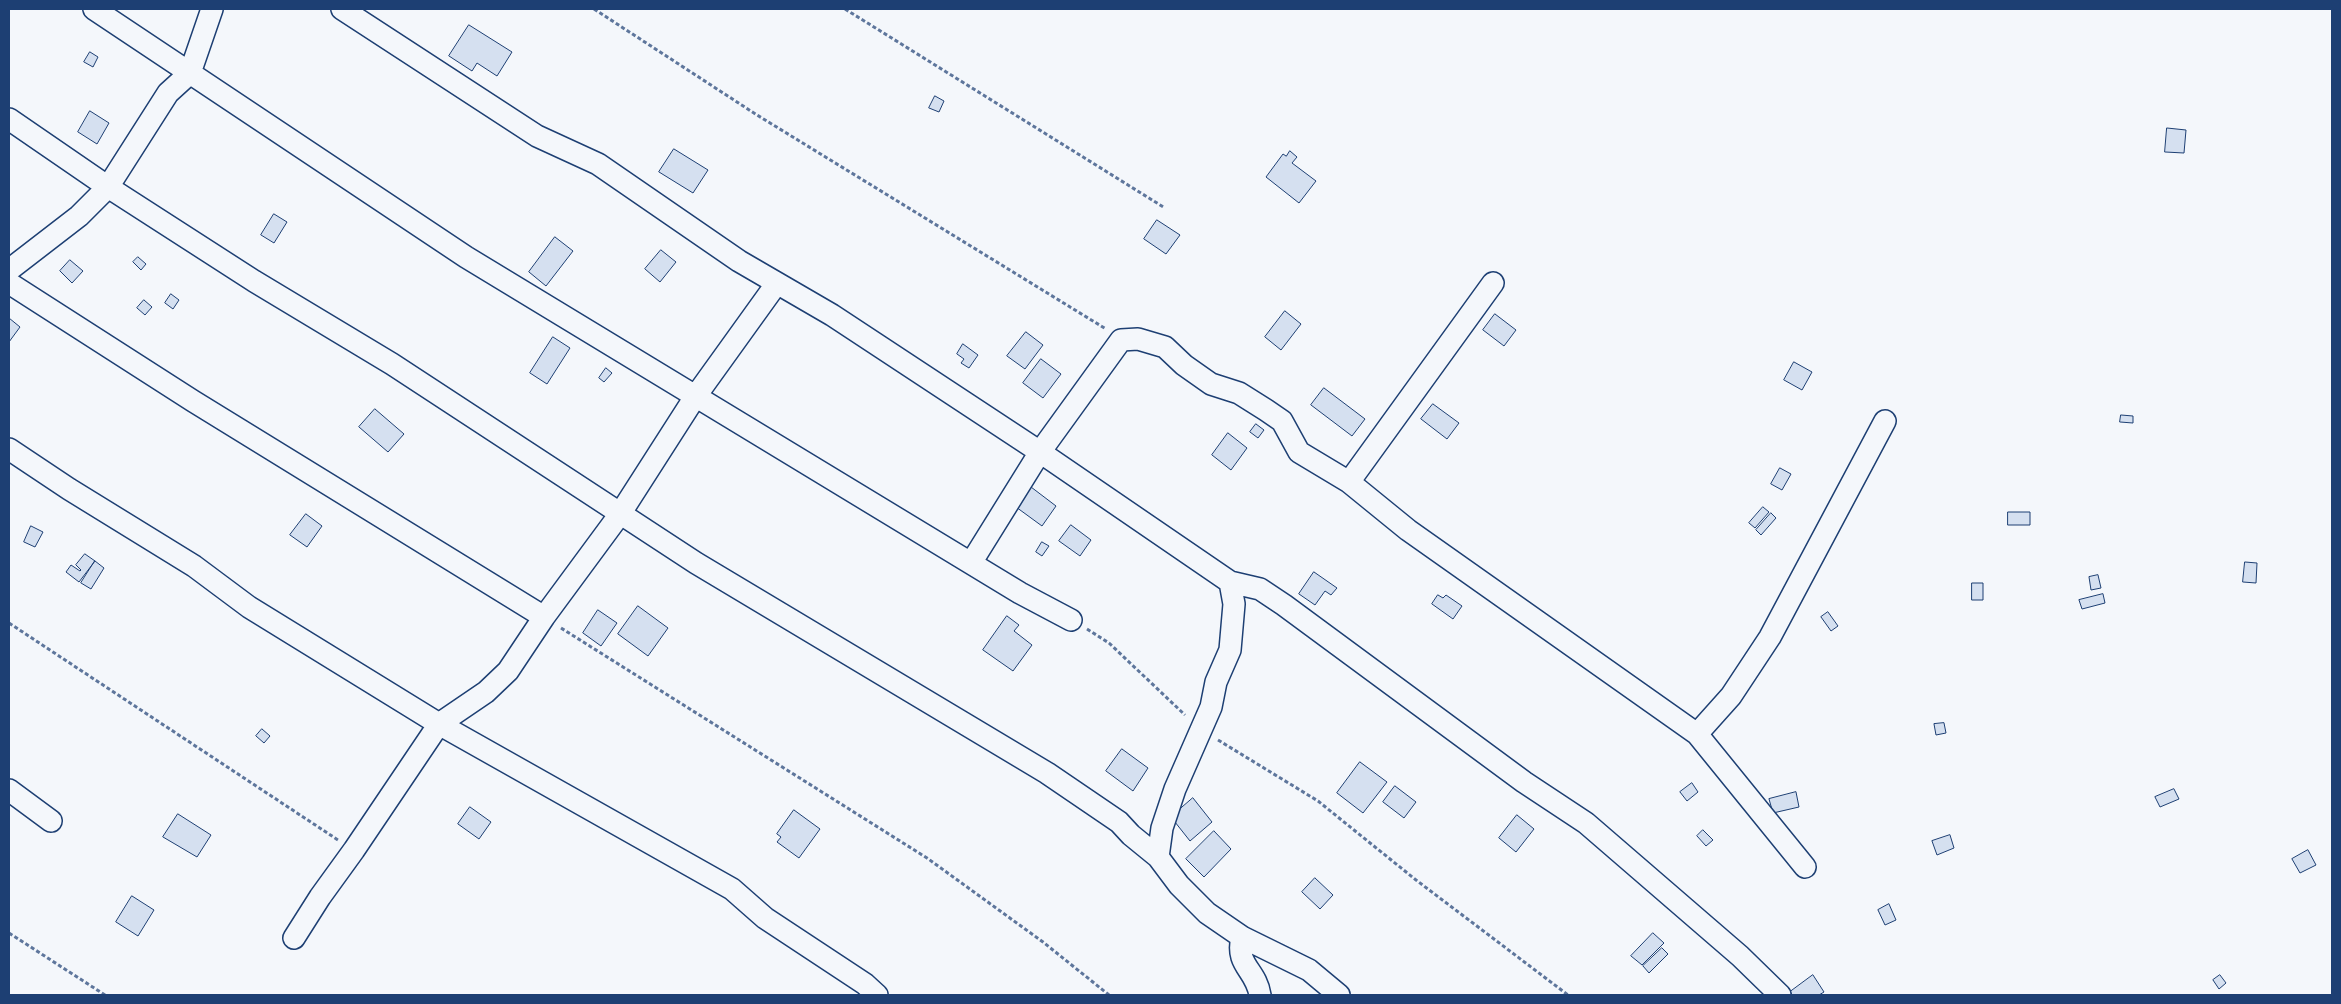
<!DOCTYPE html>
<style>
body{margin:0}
#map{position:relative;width:2341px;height:1004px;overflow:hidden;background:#f4f7fb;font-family:Arial,sans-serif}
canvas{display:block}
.frame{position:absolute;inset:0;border:10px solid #1d3f73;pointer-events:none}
</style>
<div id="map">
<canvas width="2341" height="1004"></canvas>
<div class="frame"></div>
</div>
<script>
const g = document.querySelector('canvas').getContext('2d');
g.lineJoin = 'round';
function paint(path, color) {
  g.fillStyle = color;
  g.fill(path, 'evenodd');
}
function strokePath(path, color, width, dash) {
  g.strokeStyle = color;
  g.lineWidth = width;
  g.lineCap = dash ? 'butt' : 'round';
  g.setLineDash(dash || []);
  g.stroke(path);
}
const building = new Path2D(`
 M 469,25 L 512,52 L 497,76 L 477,63 L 472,71 L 449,56 Z
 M 90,52 L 98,57 L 93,67 L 84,62 Z
 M 935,96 L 944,101 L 939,112 L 929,108 Z
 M 90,111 L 109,123 L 97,144 L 78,132 Z
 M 2167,128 L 2186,130 L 2184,153 L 2165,152 Z
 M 674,149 L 708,170 L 693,193 L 659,172 Z
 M 1290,151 L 1297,157 L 1292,163 L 1316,181 L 1299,203 L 1266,177 L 1283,154 L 1286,156 Z
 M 274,214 L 287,222 L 274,243 L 261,235 Z
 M 1157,220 L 1180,235 L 1166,254 L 1144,239 Z
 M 555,237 L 573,251 L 546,286 L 529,272 Z
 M 661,250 L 676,262 L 660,282 L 645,269 Z
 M 138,257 L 146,264 L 141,270 L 133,262 Z
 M 70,260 L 83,271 L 72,283 L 60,271 Z
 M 171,294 L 179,300 L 173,309 L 165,303 Z
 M 144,300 L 152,307 L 145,315 L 137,308 Z
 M 1285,311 L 1301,324 L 1281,350 L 1265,337 Z
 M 1495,314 L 1516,330 L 1504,346 L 1483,330 Z
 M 9,318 L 20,327 L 9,342 Z
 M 1026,332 L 1043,345 L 1025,369 L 1007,356 Z
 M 553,337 L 570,348 L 547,384 L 530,373 Z
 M 963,344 L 978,355 L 969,368 L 961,363 L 964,359 L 957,354 Z
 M 1041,359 L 1061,374 L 1043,398 L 1023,383 Z
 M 1794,362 L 1812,372 L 1802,390 L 1784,380 Z
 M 606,368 L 612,373 L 604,382 L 599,378 Z
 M 1324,388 L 1365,419 L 1352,436 L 1311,405 Z
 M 1433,404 L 1459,423 L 1447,439 L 1421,419 Z
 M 375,409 L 404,434 L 388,452 L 359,427 Z
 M 2121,415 L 2133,416 L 2133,423 L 2120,422 Z
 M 1256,424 L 1264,430 L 1258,438 L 1250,432 Z
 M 1228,433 L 1247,448 L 1231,470 L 1212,455 Z
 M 1780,468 L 1791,474 L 1782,490 L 1771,484 Z
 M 1031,487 L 1056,506 L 1042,526 L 1016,507 Z
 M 1763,507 L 1769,512 L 1755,528 L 1749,523 Z
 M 2008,512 L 2030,512 L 2030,525 L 2008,525 Z
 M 1771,513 L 1776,518 L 1761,535 L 1756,530 Z
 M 306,514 L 322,526 L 307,547 L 290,535 Z
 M 1071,525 L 1091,540 L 1080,556 L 1059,541 Z
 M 31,526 L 43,532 L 35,547 L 24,542 Z
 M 1042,542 L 1049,546 L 1042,556 L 1036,552 Z
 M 85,554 L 95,561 L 79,582 L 66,572 L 71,565 L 80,571 L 81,570 L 76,565 Z
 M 95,561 L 104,568 L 91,589 L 81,583 Z
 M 2245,562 L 2257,563 L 2256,583 L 2243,582 Z
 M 1314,572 L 1337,588 L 1331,595 L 1325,591 L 1315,605 L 1299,594 Z
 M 2098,575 L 2101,588 L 2091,590 L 2089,577 Z
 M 1972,583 L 1983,583 L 1983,600 L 1972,600 Z
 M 2103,594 L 2105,603 L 2082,609 L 2079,600 Z
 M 1438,595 L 1443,598 L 1446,595 L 1462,606 L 1453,619 L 1432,604 Z
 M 638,606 L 668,628 L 648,656 L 618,634 Z
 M 598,610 L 617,623 L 601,646 L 583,633 Z
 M 1828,612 L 1838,626 L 1831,631 L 1821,617 Z
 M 1007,616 L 1019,625 L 1014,631 L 1032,645 L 1013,671 L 983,650 Z
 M 1944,723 L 1946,733 L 1936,735 L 1934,724 Z
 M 262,729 L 270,736 L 264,743 L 256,736 Z
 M 1122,749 L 1148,768 L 1133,791 L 1106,771 Z
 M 1360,762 L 1387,782 L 1363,813 L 1337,793 Z
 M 1692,783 L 1698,792 L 1687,801 L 1680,792 Z
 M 1395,786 L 1416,802 L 1404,818 L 1383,802 Z
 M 2174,789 L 2179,799 L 2160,807 L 2155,797 Z
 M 1796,792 L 1799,807 L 1773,813 L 1769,799 Z
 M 1193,798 L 1212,822 L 1190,841 L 1171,817 Z
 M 470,807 L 491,822 L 479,839 L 458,824 Z
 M 794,810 L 820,829 L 799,858 L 777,842 L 781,837 L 777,834 Z
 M 178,814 L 211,835 L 197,857 L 163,837 Z
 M 1517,815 L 1534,829 L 1516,852 L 1499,838 Z
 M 1703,830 L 1713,840 L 1706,846 L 1697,836 Z
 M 1214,831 L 1231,849 L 1204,877 L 1186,859 Z
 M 1950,835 L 1954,848 L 1937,855 L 1932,841 Z
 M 2308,850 L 2316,865 L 2300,873 L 2292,859 Z
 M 1315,878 L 1333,895 L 1320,909 L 1302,892 Z
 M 132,896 L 154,910 L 138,936 L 116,922 Z
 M 1889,904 L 1896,920 L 1885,925 L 1878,910 Z
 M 1653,933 L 1664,943 L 1642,965 L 1631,956 Z
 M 1662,948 L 1668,954 L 1649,973 L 1643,966 Z
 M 1813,975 L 1824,992 L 1819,995 L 1792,995 L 1790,992 Z
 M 2220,975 L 2226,983 L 2219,989 L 2213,980 Z`);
paint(building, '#d5e0f0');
strokePath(building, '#1d3f73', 1);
const minor = new Path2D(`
 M 94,9 L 466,257 L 1020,593 L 1071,620
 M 342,9 L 537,136 L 598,164 L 739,261 L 832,315 L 1040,452 L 1230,582 L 1260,589 L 1284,605 L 1524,782 L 1586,823 L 1740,956 L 1780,995
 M 9,119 L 108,187 L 254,281 L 392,364 L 696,563 L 1047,773 L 1119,822 L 1131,835 L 1158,857 L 1179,885 L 1207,913 L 1242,937 L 1309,970 L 1339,995
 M 9,270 L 79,216 L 108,187 L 168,93 L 190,73 L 212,9
 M 9,283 L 193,401 L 544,617
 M 9,449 L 69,489 L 194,566 L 249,607 L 439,724 L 732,889 L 765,918 L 865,984 L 877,995
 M 1349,482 L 1493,283
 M 971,563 L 1040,452 L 1121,340 L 1138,339 L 1165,347 L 1184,365 L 1211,384 L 1239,393 L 1266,410 L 1282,421 L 1299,452 L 1349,482 L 1408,530 L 1697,734 L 1805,867
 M 1697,734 L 1731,696 L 1770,637 L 1885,421
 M 9,790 L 51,821
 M 1158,857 L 1162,828 L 1175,789 L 1211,707 L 1216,682 L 1230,650 L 1234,604 L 1230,582
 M 1242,937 C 1235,966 1256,969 1260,995
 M 294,938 L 320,897 L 354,850 L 439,724 L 486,692 L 508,671 L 544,617 L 620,514 L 695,397 L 777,283`);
strokePath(minor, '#1d3f73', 24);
strokePath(new Path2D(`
 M 594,9 L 757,115 L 1106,329
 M 845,9 L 1165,208
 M 9,623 L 338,840
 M 561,628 L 927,858 L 1043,942 L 1109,995
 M 1087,629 L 1109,643 L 1185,715
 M 1218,740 L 1318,801 L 1416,880 L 1568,995
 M 9,933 L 105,995`), '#5e769c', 3, [4, 2.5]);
strokePath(minor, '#f4f7fb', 21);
</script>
